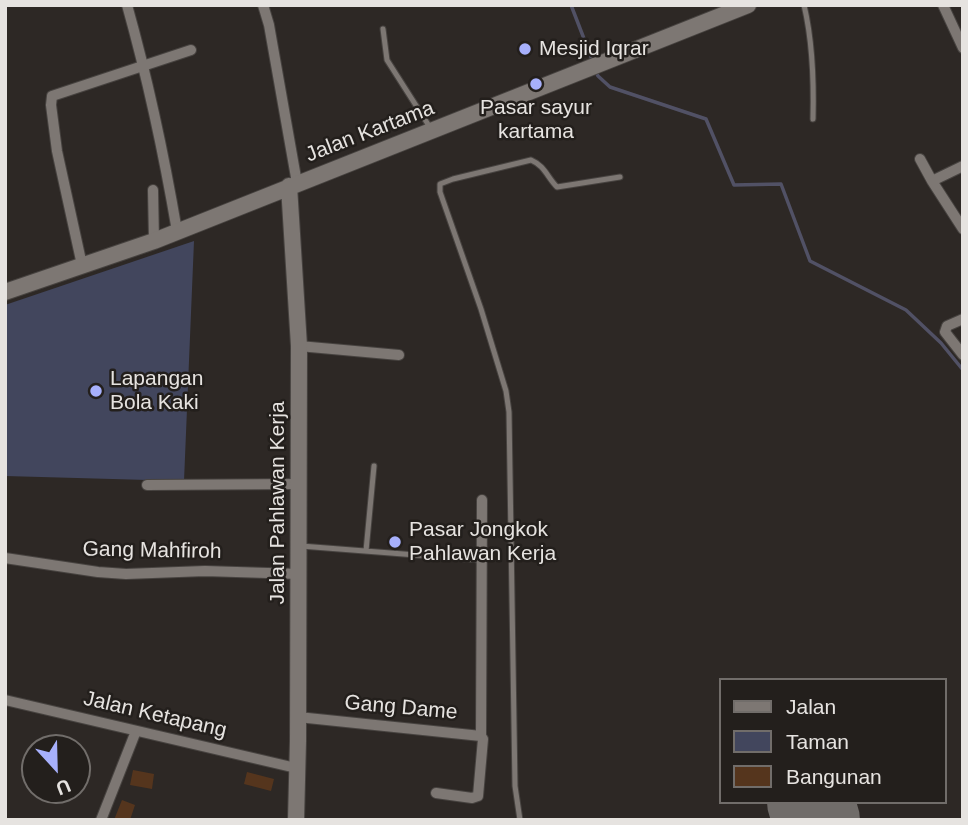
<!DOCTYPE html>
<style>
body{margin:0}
#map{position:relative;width:968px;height:825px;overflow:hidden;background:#2d2825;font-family:Helvetica,sans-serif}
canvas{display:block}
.frame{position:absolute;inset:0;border:7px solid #e6e3e0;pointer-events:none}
.legend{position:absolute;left:719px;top:678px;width:228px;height:126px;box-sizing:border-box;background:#231f1c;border:2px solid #716d6a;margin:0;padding:9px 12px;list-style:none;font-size:21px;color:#e6e3e0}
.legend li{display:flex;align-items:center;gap:14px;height:35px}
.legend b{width:35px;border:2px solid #716d6a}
.north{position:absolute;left:21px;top:734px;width:70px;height:70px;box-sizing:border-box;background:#231f1c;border:2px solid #716d6a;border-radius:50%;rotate:158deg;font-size:19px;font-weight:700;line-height:28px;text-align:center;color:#e6e3e0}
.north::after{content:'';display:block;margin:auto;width:24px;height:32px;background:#a7b0fc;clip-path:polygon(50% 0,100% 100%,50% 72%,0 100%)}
</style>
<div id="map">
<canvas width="968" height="825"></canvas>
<div class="frame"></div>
<ul class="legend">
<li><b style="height:9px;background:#7d7773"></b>Jalan</li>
<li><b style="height:19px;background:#42465d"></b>Taman</li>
<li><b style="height:19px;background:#55351d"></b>Bangunan</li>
</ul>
<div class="north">U</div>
</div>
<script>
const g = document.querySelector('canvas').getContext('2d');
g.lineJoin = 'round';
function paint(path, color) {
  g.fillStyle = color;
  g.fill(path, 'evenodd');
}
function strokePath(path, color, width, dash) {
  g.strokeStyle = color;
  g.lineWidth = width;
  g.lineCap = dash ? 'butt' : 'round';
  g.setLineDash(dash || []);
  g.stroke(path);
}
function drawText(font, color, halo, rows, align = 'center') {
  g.font = font + ' Helvetica,sans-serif';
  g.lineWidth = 5;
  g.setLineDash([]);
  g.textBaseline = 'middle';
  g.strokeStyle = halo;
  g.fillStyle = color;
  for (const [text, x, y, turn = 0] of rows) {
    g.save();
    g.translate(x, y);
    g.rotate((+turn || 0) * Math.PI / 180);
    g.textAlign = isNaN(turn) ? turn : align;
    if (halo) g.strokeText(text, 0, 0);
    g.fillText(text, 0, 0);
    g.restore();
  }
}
paint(new Path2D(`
 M 194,241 L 184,481 L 5,476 L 5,305 Z`), '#42465d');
strokePath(new Path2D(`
 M 571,5 L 593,62
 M 595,70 L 598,76 L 610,87 L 706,119 L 734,185 L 781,184 L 810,261 L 906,310 L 941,343 L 963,370`), '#515165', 3.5);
strokePath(new Path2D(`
 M 810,802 L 817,820`), '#706c69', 86);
paint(new Path2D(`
 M 133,770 L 154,774 L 152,789 L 130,785 Z
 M 247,772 L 274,779 L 271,791 L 244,784 Z
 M 122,800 L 135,805 L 130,820 L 114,820 Z`), '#55351d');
const lane = new Path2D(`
 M 804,5 C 813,43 814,80 813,119
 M 383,29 L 387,60 L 431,129
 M 301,546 L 480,560
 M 366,551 L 374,466
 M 520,820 L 515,786 L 509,412 L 506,391 L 481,309 L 440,192 L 440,184 L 453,179 L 531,160 C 545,166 547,177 557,187 L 620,177`);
const street = new Path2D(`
 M 127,5 C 148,80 164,155 177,231
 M 263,5 L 269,25 L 297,183
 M 943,5 L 963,48
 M 920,159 L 932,181
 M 963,166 L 932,181 L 963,229
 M 153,190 L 154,241
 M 82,265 L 57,151 L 51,105 L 52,96 L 191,50
 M 963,319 L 947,326 L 945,332 L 963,355
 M 299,346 L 399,355
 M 147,485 L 298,484
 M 5,558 L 98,572 L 126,574 L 205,571 L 299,574
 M 5,700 L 296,768
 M 298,717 L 481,736 L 483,739 L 478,796 L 472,798 L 436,793
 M 481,736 L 482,500
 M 101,820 L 136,731`);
const secondary = new Path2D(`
 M 289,186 L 299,346 L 298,741 L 296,820
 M 5,292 L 154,241 L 748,5`);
strokePath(lane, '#474340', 7);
strokePath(street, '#474340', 12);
strokePath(secondary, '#474340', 18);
strokePath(lane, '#7d7773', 5);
strokePath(street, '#7d7773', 10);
strokePath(secondary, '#7d7773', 16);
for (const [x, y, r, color] of [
 [525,49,7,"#a7b0fc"],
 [536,84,7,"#a7b0fc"],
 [96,391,7,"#a7b0fc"],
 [395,542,7,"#a7b0fc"]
]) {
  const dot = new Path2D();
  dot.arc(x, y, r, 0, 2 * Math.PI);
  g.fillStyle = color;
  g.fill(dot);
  strokePath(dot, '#231f1c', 2.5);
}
drawText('21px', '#e6e3e0', '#231f1c', [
 ["Mesjid Iqrar",539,49],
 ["Pasar sayur",536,108,"center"],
 ["kartama",536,132,"center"],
 ["Lapangan",110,379],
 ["Bola Kaki",110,403],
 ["Pasar Jongkok",409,530],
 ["Pahlawan Kerja",409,554]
], 'left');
drawText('21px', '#e6e3e0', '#231f1c', [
 ["Jalan Kartama",370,132,-21],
 ["Jalan Pahlawan Kerja",278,503,-90],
 ["Gang Mahfiroh",152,551,1],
 ["Gang Dame",401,708,5],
 ["Jalan Ketapang",155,715,13]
]);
</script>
